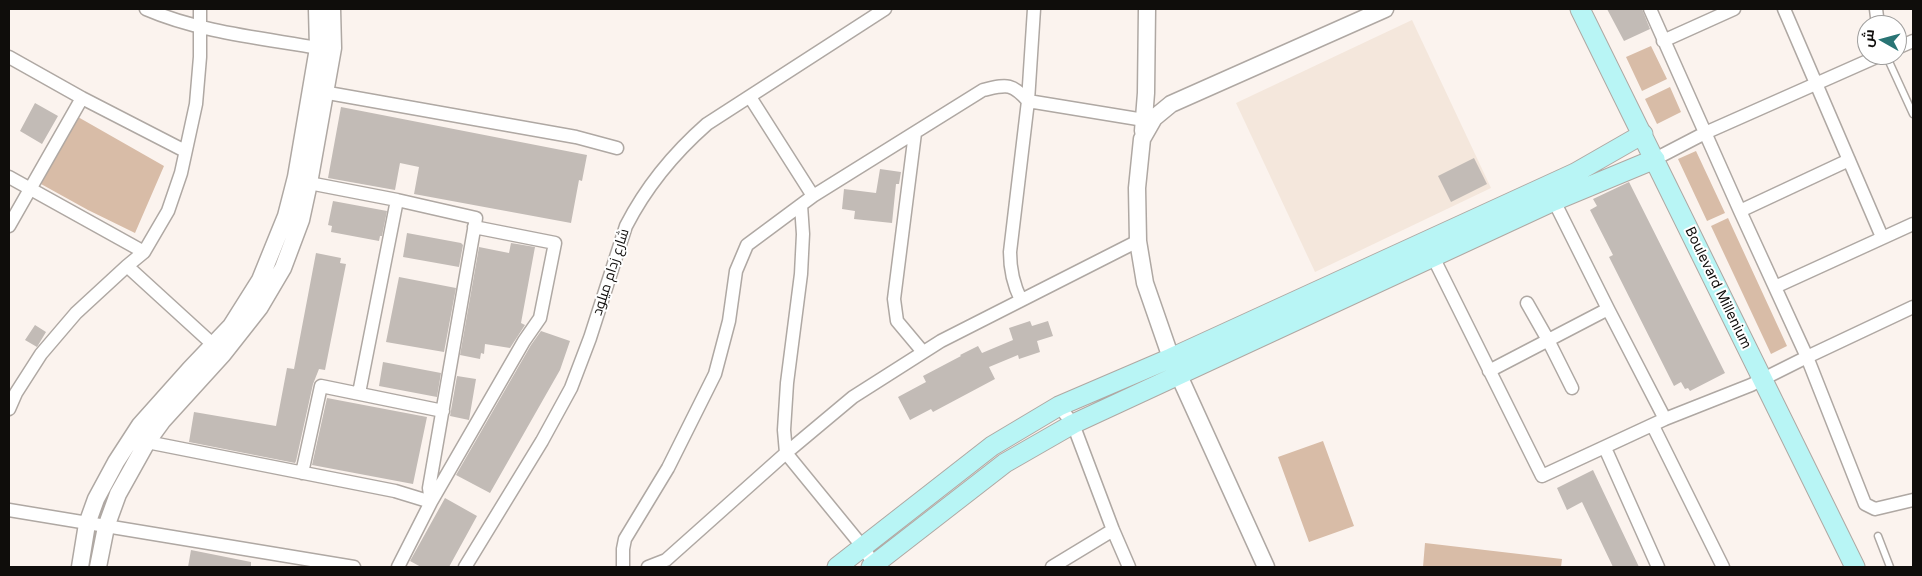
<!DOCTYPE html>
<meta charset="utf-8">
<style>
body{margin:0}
#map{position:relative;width:1922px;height:576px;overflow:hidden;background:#fbf3ee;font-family:Inter,Cairo,sans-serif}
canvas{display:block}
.frame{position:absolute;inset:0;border:10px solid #0f0d0b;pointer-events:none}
.north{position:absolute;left:1857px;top:15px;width:50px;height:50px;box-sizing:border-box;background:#fff;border:1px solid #9f9e9d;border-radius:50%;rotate:277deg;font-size:14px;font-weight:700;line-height:20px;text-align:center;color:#0f0d0b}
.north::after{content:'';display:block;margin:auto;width:18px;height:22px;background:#297474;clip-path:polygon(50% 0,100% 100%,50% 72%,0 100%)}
</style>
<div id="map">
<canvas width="1922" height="576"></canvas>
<div class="frame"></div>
<div class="north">ش</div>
</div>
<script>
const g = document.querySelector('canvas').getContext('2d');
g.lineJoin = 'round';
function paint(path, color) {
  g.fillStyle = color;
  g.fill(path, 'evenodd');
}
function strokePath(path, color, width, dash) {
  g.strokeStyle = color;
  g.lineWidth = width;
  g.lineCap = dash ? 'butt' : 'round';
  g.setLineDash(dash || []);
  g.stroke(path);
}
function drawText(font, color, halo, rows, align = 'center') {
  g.font = font + ' Inter,Cairo,sans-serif';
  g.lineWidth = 4;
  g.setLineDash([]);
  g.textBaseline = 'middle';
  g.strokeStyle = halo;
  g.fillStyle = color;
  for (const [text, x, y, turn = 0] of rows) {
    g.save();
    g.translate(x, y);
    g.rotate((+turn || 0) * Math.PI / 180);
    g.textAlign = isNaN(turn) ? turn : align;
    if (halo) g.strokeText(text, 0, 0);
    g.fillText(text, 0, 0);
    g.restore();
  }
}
paint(new Path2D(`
 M 1412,20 L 1491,188 L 1315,272 L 1236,103 Z`), '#f4e7dc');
paint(new Path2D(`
 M 1651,46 L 1667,79 L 1642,91 L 1626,57 Z
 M 1670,87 L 1681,112 L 1657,124 L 1645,99 Z
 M 78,117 L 164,166 L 135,233 L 88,210 L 41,184 Z
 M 1696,151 L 1725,213 L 1707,221 L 1678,159 Z
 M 1728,218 L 1787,346 L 1771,354 L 1711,226 Z
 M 1323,441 L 1354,526 L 1309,542 L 1278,457 Z
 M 1425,543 L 1562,559 L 1561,567 L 1423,567 Z`), '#d8bca7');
paint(new Path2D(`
 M 1607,9 L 1642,9 L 1650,29 L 1624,41 Z
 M 35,103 L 58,116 L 42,144 L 20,131 Z
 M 341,107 L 587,155 L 582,181 L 579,180 L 571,223 L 414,194 L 419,167 L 400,163 L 395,190 L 328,178 Z
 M 1474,158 L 1487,184 L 1451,202 L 1438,176 Z
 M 880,169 L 901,172 L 899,184 L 896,184 L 892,223 L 854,219 L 855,211 L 842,209 L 844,189 L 876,193 Z
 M 1629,182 L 1725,373 L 1690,391 L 1688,388 L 1685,389 L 1681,382 L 1674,386 L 1609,257 L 1613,255 L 1590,210 L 1597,206 L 1593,199 Z
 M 333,201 L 387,211 L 382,236 L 380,236 L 379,241 L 331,232 L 332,226 L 328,225 Z
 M 407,233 L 461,243 L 463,245 L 459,267 L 403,257 Z
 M 511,243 L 535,247 L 521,323 L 525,325 L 510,348 L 485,344 L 484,354 L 481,353 L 480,359 L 460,355 L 479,247 L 509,253 Z
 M 316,253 L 341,258 L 340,263 L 346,264 L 325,370 L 319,369 L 313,384 L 296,461 L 295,463 L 189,442 L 194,412 L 276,426 L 287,368 L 294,369 Z
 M 399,277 L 456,288 L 444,352 L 386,342 Z
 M 1030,321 L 1032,326 L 1048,321 L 1053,336 L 1037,341 L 1040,352 L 1019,359 L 1018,355 L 989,367 L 995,379 L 933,412 L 931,409 L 910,420 L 898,397 L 926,382 L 923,376 L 961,356 L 960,355 L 978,346 L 982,353 L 1013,340 L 1009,328 Z
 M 35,325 L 46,332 L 37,347 L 25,340 Z
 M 541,331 L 570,341 L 560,370 L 490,493 L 456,475 L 531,345 Z
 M 383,362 L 441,373 L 437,397 L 379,386 Z
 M 457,376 L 476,379 L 469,420 L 450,416 Z
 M 327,398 L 427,417 L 413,484 L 312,465 Z
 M 1593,470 L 1639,567 L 1613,567 L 1582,502 L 1567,510 L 1557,488 Z
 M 445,498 L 477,516 L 449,567 L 421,567 L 410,561 Z
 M 191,550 L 251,562 L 251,567 L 188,567 Z`), '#c2bbb6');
const service = new Path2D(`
 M 1886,55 L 1913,114
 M 1878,536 L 1890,567`);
const minor = new Path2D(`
 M 146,9 C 199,32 261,38 318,48 L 326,48
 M 1650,9 L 1740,211 L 1807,357 L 1865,504 L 1875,509 L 1913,500
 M 1784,9 L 1882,237
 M 1876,9 L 1878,25
 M 1663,41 L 1734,9
 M 1897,48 L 1913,41
 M 9,57 L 82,98 L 185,151
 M 317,91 L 576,137 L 617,148
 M 750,97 L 813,196
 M 915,133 L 894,299 L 897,321 L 923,352
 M 1655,159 L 1705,133 L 1881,55
 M 9,177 L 144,252
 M 1554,201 L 1608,309 L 1665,419
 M 801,205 L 803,234 L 801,274 L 787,383 L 784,430 L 786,453 L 862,546 L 874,564
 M 1740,211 L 1849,160
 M 9,226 L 82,98
 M 1433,257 L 1542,476 L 1665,419 L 1751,385 L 1807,357 L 1913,307
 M 127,266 L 219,350
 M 1775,287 L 1913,224
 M 1021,300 C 1013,284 1010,270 1010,252 L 1028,101 L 1034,9
 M 1527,303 L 1548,340 L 1572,388
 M 1489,371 L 1608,309
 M 359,393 L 397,200
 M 1059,406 L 1073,424 L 1113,530 L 1129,567
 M 9,409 L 16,393 L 41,354 L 76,313 L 127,266 L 144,252 L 168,211 L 181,173 L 196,104 L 200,57 L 200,9
 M 1653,426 L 1723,567
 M 147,442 L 395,491 L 431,502 L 429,488 L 476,218 L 397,200 L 309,183
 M 1605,448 L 1658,567
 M 302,473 L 321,386 L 443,411
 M 9,510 L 354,567
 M 398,567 L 431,502 L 524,341 L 540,318 L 555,243 L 474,227
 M 465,567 L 542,441 L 571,388 L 590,338 L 626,226 C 646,187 674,153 707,124 L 885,9
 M 623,567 L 623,549 L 625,539 L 668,468 L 715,374 L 729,321 L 736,271 L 747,245 L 813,196 L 983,90 C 1006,85 1011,82 1028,101 L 1144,120
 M 648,567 L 666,560 L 786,453 L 853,397 L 941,341 L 1138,241
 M 1052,567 L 1113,530`);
const tertiary = new Path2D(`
 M 1143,131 L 1146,93 L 1147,9
 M 80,567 L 87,524 L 96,499 L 116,462 L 140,425 L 190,369 L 231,326 L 260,280 L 286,216 L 296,177 L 318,48 L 317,9
 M 98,567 L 106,527 L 118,494 L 147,442 L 163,420 L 223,354 L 260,307 L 283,268 L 301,220 L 309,183 L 333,48 L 332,9
 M 1266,567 L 1171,358 L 1145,283 L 1138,241 L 1137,188 L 1142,139 L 1154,118 L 1171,104 L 1385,9`);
const secondary = new Path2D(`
 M 1580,9 L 1855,567
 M 837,567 L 992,446 L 1059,406 L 1171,358 L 1575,173 L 1643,134
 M 871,567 L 1005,463 L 1073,424 L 1554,201 L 1655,159`);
strokePath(service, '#afa8a3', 9);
strokePath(minor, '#afa8a3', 15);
strokePath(tertiary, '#afa8a3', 19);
strokePath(secondary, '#afa8a3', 21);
strokePath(service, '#fff', 6);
strokePath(minor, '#fff', 12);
strokePath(tertiary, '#fff', 16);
strokePath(secondary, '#b8f5f5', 19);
drawText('14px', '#0f0d0b', '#fff', [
 ["شارع زدام ميلود",611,272,-72],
 ["Boulevard Millenium",1718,288,64]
]);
</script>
